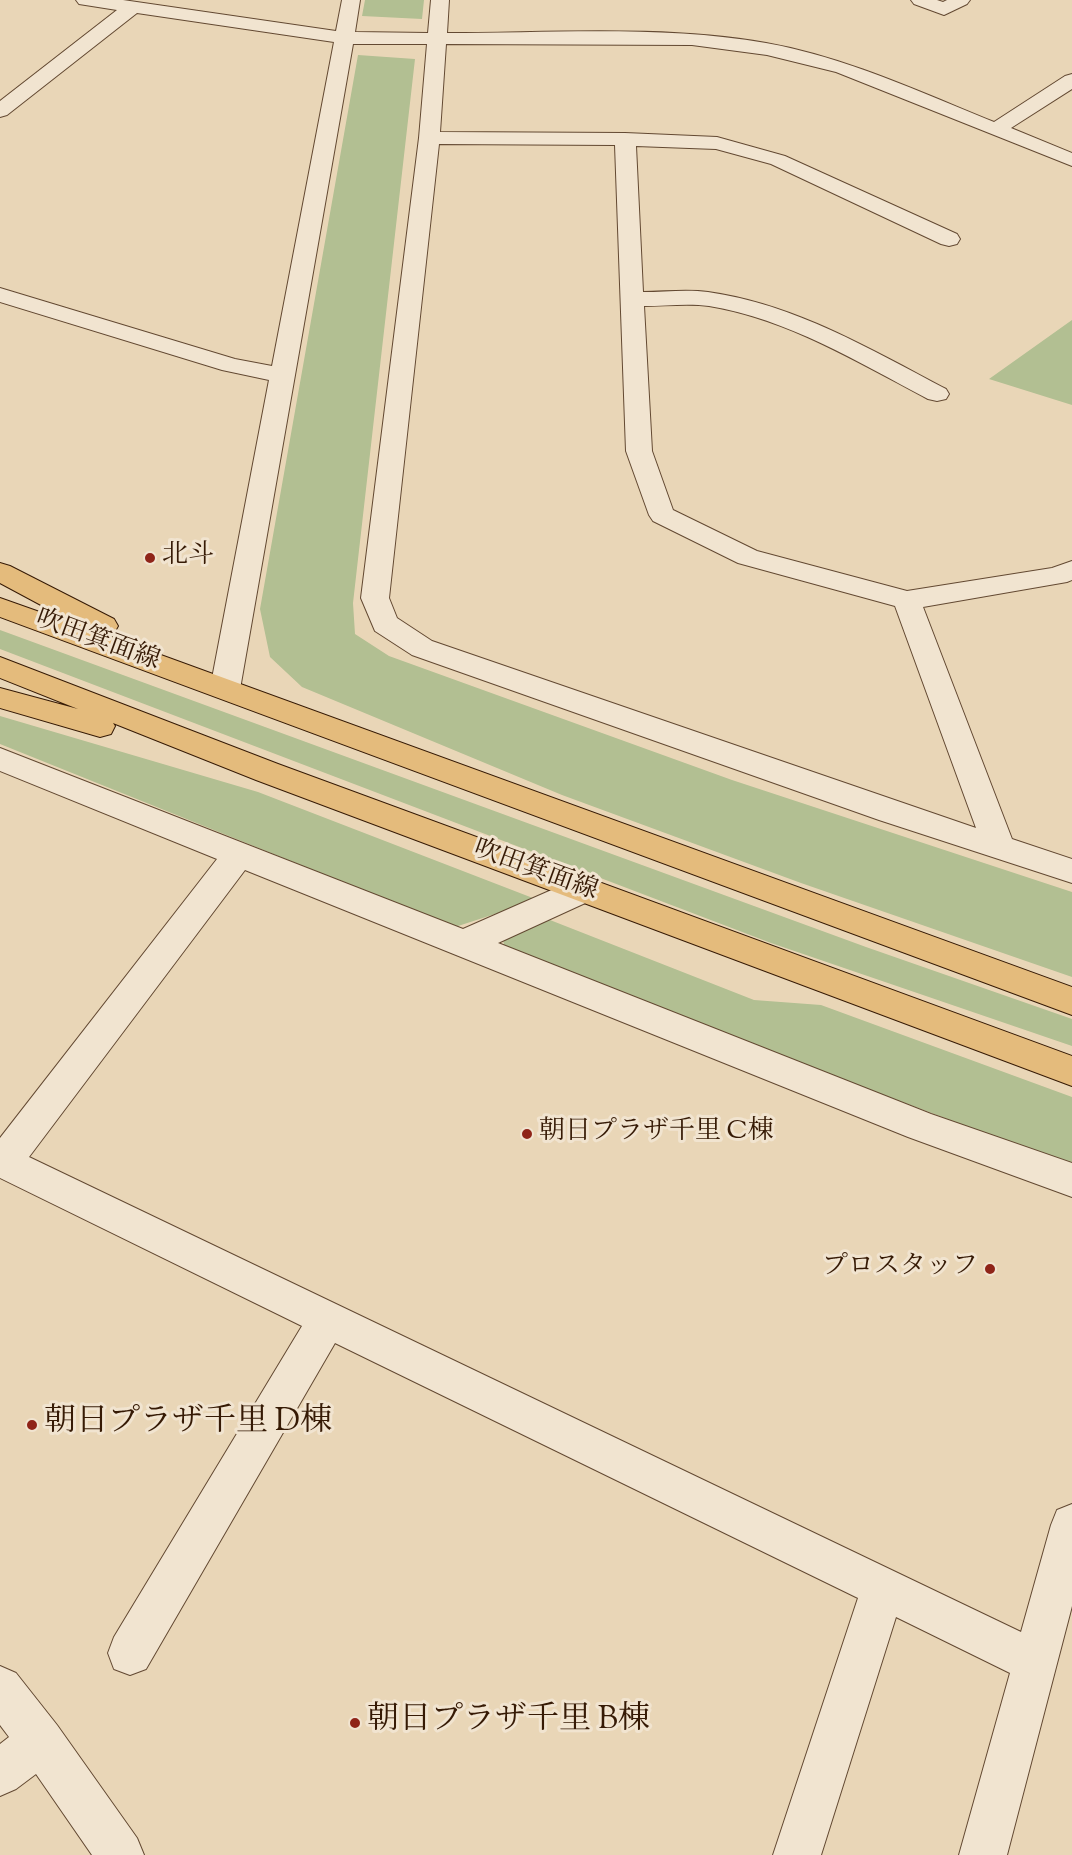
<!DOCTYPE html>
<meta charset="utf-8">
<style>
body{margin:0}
canvas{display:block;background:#e9d6b7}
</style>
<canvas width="1072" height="1855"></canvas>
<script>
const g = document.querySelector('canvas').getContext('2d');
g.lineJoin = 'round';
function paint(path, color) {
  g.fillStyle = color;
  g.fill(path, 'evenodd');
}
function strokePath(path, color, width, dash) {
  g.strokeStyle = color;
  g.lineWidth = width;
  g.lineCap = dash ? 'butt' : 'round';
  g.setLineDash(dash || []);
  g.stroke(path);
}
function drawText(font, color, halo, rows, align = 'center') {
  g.font = font + ' "Sorts Mill Goudy","Noto Serif JP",serif';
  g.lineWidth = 6;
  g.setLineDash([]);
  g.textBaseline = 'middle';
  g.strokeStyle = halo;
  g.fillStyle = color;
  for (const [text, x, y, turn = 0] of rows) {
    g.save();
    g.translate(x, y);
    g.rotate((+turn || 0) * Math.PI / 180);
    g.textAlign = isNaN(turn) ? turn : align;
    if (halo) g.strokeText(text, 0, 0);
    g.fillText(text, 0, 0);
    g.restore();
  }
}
paint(new Path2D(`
 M 365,0 L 424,0 L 422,19 L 362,16 Z
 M 358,55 L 415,59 L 353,603 L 355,634 L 389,656 L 732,780 L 1072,892 L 1072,977 L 801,883 L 562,795 L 302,687 L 270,657 L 260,609 Z
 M 1072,320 L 1072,405 L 989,379 Z
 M 0,630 L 866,947 L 1072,1019 L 1072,1046 L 771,943 L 0,649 Z
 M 0,716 L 258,792 L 538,900 L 455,927 L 0,744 Z
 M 550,920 L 754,1000 L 821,1005 L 1072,1097 L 1072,1166 L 505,952 L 503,939 L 524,924 Z`), '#b2bf92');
const minor = new Path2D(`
 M 76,0 L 123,0 L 336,31 L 342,0 L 360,0 L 355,32 L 428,33 L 431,0 L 449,0 L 447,33 C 550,33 664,25 766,43 C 845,57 920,92 994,122 L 1065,76 L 1072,74 L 1072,89 L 1011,128 L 1072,153 L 1072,166 L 836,72 L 767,55 L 692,45 L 446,44 L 440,132 L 625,133 L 717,137 L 785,156 L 957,234 L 960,239 L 957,244 L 949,246 L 941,244 L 771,164 L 716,149 L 636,146 L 643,292 C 664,292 687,289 708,292 C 794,304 870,349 946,389 L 949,394 L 946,399 L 937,401 L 928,399 C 858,362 788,319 709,306 C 688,303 665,306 644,306 L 652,451 L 673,510 L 757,551 L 907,591 L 1052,568 L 1072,561 L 1072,580 L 1067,582 L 923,607 L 1012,839 L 1072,859 L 1072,883 L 879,820 L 412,655 L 375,631 L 361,598 L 419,138 L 427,44 L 353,44 L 240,689 L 235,696 L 225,699 L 215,696 L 210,689 L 269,380 L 222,370 L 0,302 L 0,288 L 235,359 L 272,366 L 334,42 L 137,13 L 7,115 L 0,117 L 0,101 L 117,10 L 79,4 ZM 439,144 L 615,145 L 626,451 L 649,515 L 653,521 L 738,563 L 895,606 L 976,828 L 432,641 L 397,618 L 389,598 Z
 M 911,0 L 937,0 L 943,2 L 947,0 L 970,0 L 967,4 L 944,15 L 914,4 Z
 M 0,748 L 463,929 L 572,881 L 583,877 L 594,881 L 599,890 L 594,899 L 498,943 L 931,1114 L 1072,1163 L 1072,1197 L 908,1137 L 245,870 L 29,1157 L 1021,1632 L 1051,1525 L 1057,1510 L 1072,1504 L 1072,1606 L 1007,1855 L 959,1855 L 1010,1673 L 896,1617 L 821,1855 L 773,1855 L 858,1598 L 335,1343 L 146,1669 L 130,1675 L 114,1669 L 108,1653 L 114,1637 L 302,1326 L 0,1178 L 0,1138 L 217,859 L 0,771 Z
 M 0,1666 L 16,1673 L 57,1725 L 137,1838 L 144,1855 L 92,1855 L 36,1774 L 16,1789 L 0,1796 L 0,1744 L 9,1737 L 0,1725 Z`);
const major = new Path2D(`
 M 0,563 L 10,566 L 114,619 L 118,626 L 114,633 L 106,635 L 1072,987 L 1072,1015 L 0,617 L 0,598 L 82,627 L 0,583 Z
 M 0,657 L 278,764 L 1072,1056 L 1072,1086 L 256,780 L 113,723 L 115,726 L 111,734 L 100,737 L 0,708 L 0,688 L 78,709 L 0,678 Z`);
strokePath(minor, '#634932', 2);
strokePath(major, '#361a05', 2);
paint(minor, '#f1e4d0');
paint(major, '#e4bb7c');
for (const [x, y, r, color] of [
 [150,558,6,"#8f2418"],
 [527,1134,6,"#8f2418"],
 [990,1269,6,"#8f2418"],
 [32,1425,6,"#8f2418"],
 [355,1723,6,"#8f2418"]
]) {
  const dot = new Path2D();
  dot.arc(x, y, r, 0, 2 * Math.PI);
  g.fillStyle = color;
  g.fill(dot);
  strokePath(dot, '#f1e4d0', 2);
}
drawText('26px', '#361a05', '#f1e4d0', [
 ["北斗",162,558],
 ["朝日プラザ千里 C棟",539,1134],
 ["プロスタッフ",978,1269,"right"]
], 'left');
drawText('26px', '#361a05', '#f1e4d0', [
 ["吹田箕面線",97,642,20],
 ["吹田箕面線",535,872,20]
]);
drawText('32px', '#361a05', '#f1e4d0', [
 ["朝日プラザ千里 D棟",44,1425],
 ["朝日プラザ千里 B棟",367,1723]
], 'left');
</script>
